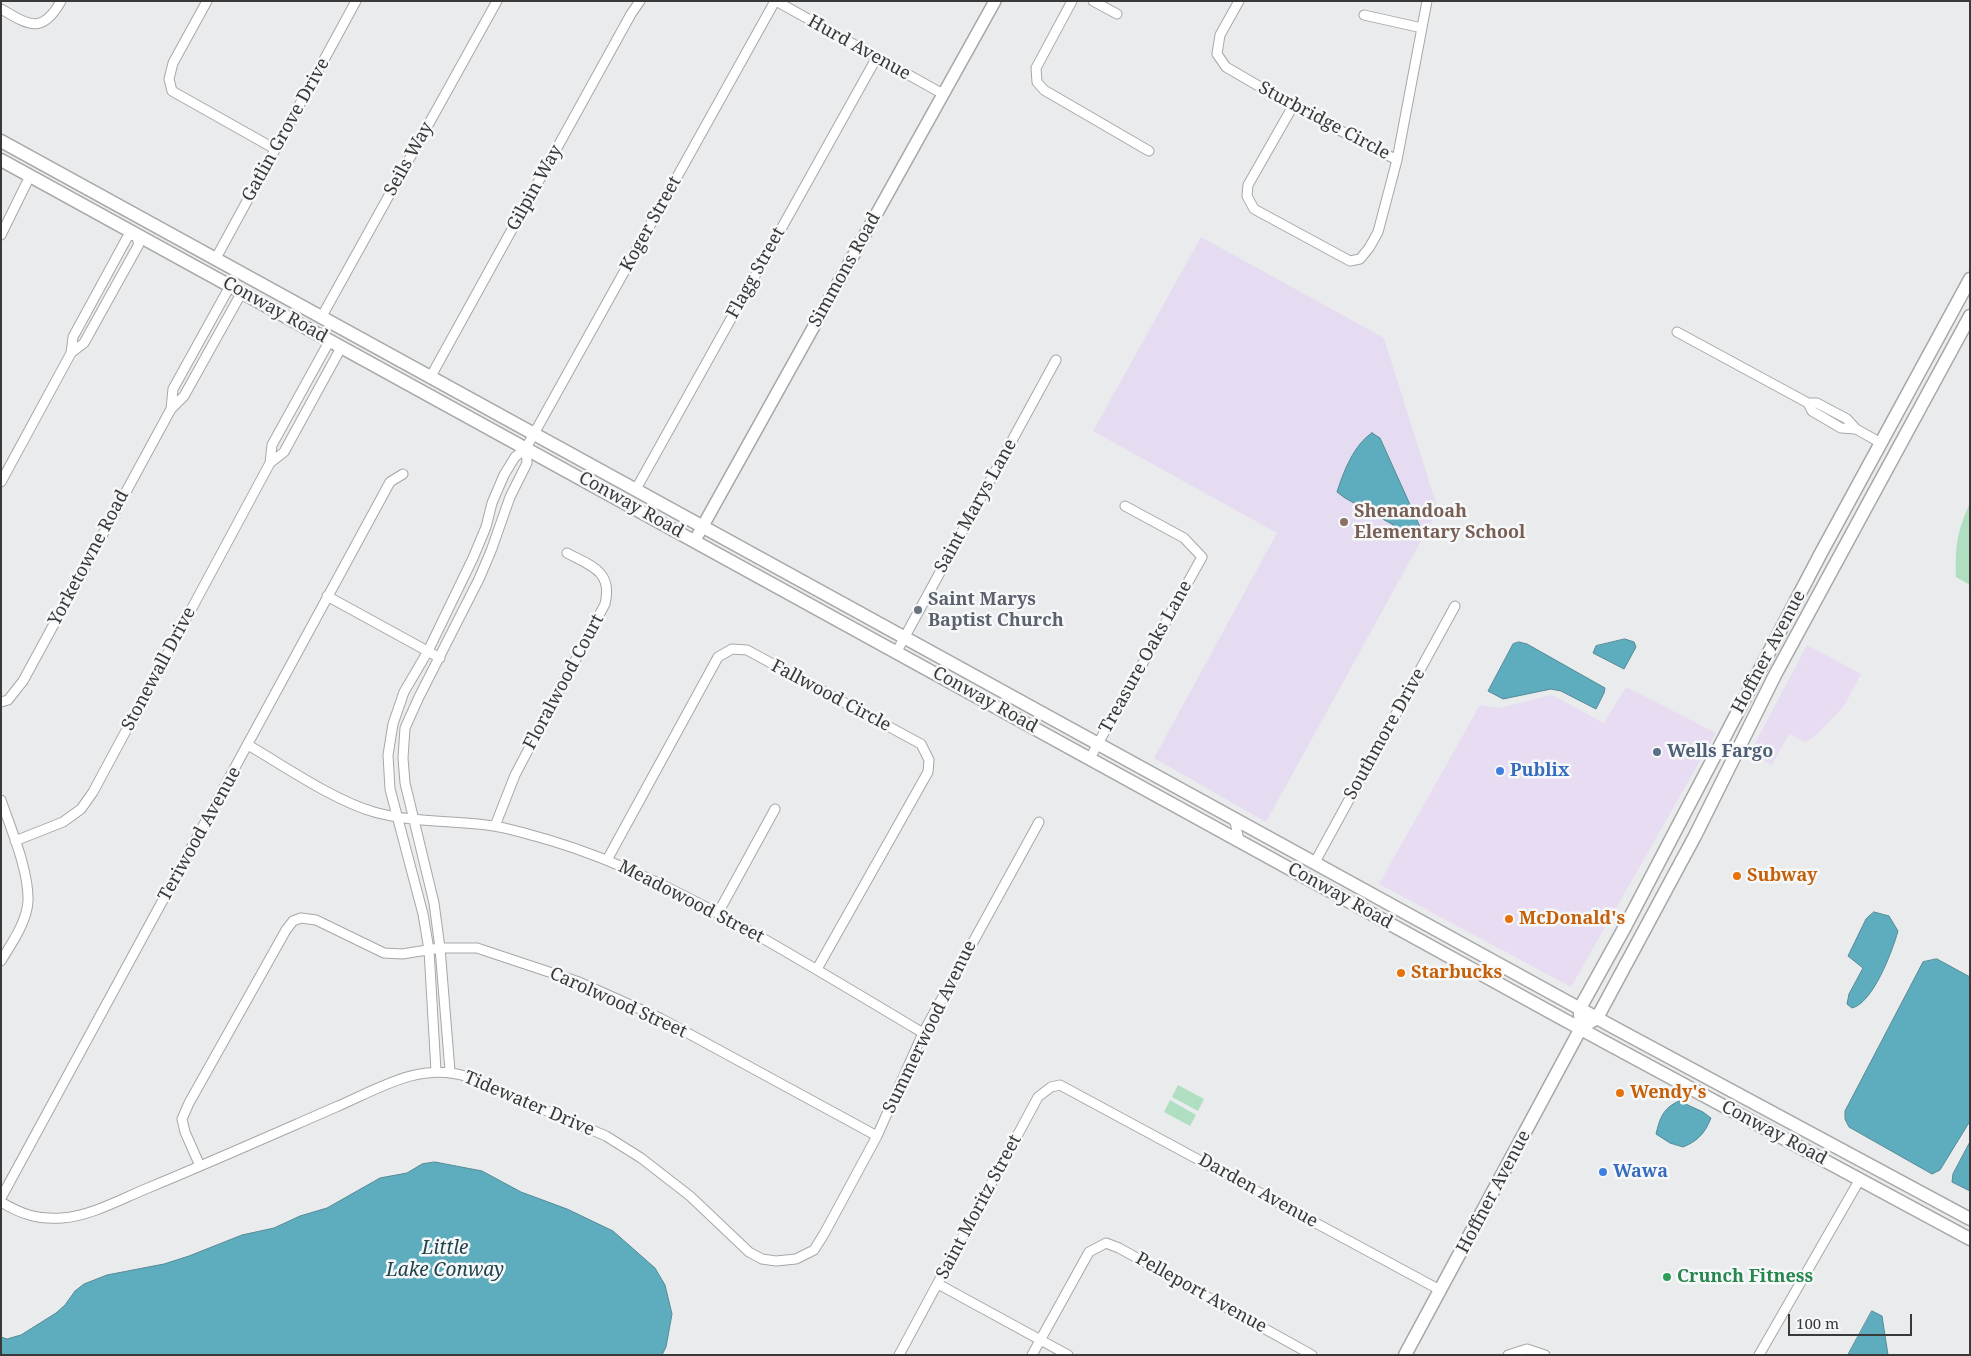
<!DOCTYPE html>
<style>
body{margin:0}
#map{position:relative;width:1971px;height:1356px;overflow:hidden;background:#eaebec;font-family:"Noto Serif",serif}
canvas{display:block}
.frame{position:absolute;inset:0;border:2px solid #393939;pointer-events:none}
.scale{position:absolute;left:1788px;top:1314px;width:124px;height:22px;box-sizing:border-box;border:2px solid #393939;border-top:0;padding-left:6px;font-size:15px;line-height:18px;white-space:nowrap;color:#393939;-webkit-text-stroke:4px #f7f8fa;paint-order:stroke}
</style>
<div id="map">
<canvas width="1971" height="1356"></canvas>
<div class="frame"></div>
<div class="scale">100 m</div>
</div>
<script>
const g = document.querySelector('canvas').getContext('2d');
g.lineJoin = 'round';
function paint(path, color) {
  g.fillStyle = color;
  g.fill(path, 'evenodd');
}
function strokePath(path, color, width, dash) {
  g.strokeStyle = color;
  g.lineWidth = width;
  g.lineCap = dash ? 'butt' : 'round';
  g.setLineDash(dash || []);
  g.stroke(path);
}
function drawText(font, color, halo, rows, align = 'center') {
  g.font = font + ' "Noto Serif",serif';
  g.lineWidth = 5;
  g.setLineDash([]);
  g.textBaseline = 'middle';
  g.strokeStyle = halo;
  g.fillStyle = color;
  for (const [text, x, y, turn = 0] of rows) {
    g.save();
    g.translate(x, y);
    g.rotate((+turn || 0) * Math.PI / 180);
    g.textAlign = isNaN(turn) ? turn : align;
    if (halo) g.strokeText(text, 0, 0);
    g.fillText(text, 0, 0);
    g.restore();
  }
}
paint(new Path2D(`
 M 1807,645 L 1861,674 L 1844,706 L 1815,736 L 1805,742 L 1789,734 L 1772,765 L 1750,753 Z
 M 1626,687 L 1716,733 L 1571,987 L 1379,884 L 1480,705 L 1499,708 L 1552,695 L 1604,723 Z`), '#e7dcf1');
paint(new Path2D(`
 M 1201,237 L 1384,338 L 1438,510 L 1266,822 L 1154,758 L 1277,533 L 1093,431 Z`), '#e6dcf1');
paint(new Path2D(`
 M 1970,503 L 1970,585 L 1956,577 C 1955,547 1957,531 1970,503 Z
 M 1178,1085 L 1204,1099 L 1198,1111 L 1172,1097 Z
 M 1170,1100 L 1196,1115 L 1190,1126 L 1164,1112 Z`), '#afdfc0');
const water = new Path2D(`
 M 1372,433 L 1380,438 L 1421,529 L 1421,534 L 1415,537 L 1345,498 L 1337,492 C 1343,473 1354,444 1372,433 Z
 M 1625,639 L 1634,642 L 1636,647 L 1624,669 L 1593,653 L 1596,646 Z
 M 1519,642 L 1527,644 L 1605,688 L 1604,693 L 1596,709 L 1561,691 L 1551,689 L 1503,699 L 1488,691 L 1513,644 Z
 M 1874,912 L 1889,916 L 1898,931 C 1892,952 1873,1003 1852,1008 L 1847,1004 L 1849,994 L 1863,968 L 1848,956 L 1866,919 Z
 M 1937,959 L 1970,977 L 1970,1121 L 1940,1170 L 1932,1174 L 1849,1127 L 1845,1119 L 1845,1111 L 1923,962 Z
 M 1679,1101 L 1703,1112 L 1711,1118 C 1705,1133 1698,1141 1683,1147 L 1670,1143 L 1656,1134 C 1660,1118 1663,1108 1679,1101 Z
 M 1970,1142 L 1970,1191 L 1952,1182 L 1953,1174 Z
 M 435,1162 L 482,1171 L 521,1192 L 567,1209 L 613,1231 L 655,1268 L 665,1285 L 672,1314 L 666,1347 L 662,1355 L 1,1355 L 1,1337 L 7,1339 L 21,1335 L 56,1313 L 65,1305 L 75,1291 L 84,1284 L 107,1275 L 164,1264 L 189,1256 L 242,1235 L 274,1228 L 300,1216 L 327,1208 L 380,1178 L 407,1173 L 422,1164 Z
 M 1872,1311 L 1882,1316 L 1888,1355 L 1848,1355 Z`);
paint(water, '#5eadbe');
strokePath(water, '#538a96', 1);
const minor = new Path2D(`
 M 207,1 L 173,63 L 169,79 L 172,91 L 275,149
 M 776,1 L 943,94
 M 1072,1 L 1036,68 L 1037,82 L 1044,90 L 1149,151
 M 1093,1 L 1117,14
 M 1239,1 L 1220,35 L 1217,54 L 1226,67 L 1293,106 L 1397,160
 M 1,9 C 29,25 42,35 61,1
 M 1364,15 L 1422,28
 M 1293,106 L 1248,185 L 1247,196 L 1254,209 L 1350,261 L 1360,259 L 1369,248 L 1378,232 L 1397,160 L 1427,1
 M 1,235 L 30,176
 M 216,258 L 356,1
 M 322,316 L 497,1
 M 1677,332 L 1808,403
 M 71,353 L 84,343 L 139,244 L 136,235
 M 431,376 L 631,14 L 640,1
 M 171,409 L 173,389 L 230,286
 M 1856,429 L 1841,428 L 1812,411 L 1808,403 L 1817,403 L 1847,419 L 1856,429 L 1881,443
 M 270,463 L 284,452 L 342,346
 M 1,482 L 71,353 L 73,337 L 128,236 L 136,235
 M 636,489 L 877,57
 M 327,596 L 440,658
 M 897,651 L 1056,360
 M 1,702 L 8,700 L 23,681 L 171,409 L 184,396 L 242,292
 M 248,745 C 286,767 333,800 374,812 C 413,823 454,820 494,826 C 512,829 531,835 549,840 C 623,862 691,898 757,935 C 813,967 868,1000 923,1033
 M 1090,758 L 1202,557 L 1184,538 L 1125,506
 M 1,800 C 11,829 29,871 28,901 C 27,922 11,944 1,961
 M 1234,818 L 1239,840
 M 495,826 L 515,775 L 605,604 C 613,571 591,566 567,553
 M 15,841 L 63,822 L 81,809 L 93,792 L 270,463 L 272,445 L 330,340
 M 607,860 L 718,657 L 732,649 L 747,650 L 921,744 L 929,760 L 928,772 L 817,969
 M 1315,862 L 1455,606
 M 718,913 L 775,809
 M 436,1071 L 429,950 L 423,914 L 390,789 L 388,755 L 393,724 L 404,692 L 428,651 L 473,558 L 486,527 L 492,503 L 504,475 L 515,457 L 526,448 L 775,1
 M 450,1071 L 440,948 L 434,903 L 405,783 L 403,758 L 405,728 L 419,697 L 479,579 L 491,551 L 510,497 L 527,463 L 526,448
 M 200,1166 L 185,1132 L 182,1119 L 189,1103 L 286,930 L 293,921 L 301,918 L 316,920 L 384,953 L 402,954 L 440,948 L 477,948 L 579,982 L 660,1018 L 877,1136
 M 1,1198 L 390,482 L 403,474
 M 1,1202 C 21,1214 38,1220 62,1218 C 91,1216 121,1199 148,1188 C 211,1162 274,1134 336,1107 C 378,1089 419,1062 465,1076 L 606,1136 L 641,1158 L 690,1196 L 749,1252 L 762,1259 L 776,1261 L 796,1259 L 814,1250 L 824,1234 L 877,1136 L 923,1033 L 1039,822
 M 938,1284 L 1068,1355
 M 899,1355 L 1038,1097 L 1051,1087 L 1060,1085 L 1440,1290
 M 1032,1355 L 1089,1252 L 1106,1243 L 1119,1248 L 1312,1355
 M 1508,1355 L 1527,1349 L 1545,1355
 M 1759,1355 L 1860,1179`);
const tertiary = new Path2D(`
 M 695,540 L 995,1`);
const secondary = new Path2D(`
 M 1,141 L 1615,1028 L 1970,1219
 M 1,160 L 1601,1040 L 1970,1239
 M 1580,1016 L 1580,1008 L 1626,925 L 1821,553 L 1970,279
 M 1405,1355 L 1581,1028 L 1597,1018 L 1695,836 L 1775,675 L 1970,316`);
strokePath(minor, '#a6a7a8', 11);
strokePath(tertiary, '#a6a7a8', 14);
strokePath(secondary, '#a6a7a8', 15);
strokePath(minor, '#fff', 9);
strokePath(tertiary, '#fff', 11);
strokePath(secondary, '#fff', 12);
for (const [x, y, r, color] of [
 [1344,522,5,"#8d6e63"],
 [918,610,5,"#6b7280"],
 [1657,752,5,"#5c6f8a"],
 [1500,771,5,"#3f7fe0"],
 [1737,876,5,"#e8710a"],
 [1509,919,5,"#e8710a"],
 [1401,973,5,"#e8710a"],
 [1620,1093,5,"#e8710a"],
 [1603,1172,5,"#3f7fe0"],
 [1667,1277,5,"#2e9e5b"]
]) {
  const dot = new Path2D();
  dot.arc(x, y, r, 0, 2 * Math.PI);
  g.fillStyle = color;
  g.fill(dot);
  strokePath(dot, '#f7f8fa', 2);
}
drawText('18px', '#393939', '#f7f8fa', [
 ["Hurd Avenue",859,48,29],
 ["Sturbridge Circle",1324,121,28],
 ["Gatlin Grove Drive",286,130,-61],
 ["Seils Way",409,159,-61],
 ["Gilpin Way",535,188,-61],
 ["Koger Street",651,224,-61],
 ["Simmons Road",845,270,-61],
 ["Flagg Street",756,273,-61],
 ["Conway Road",275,310,29],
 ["Conway Road",631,505,29],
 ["Saint Marys Lane",976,506,-61],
 ["Yorketowne Road",89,558,-62],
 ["Hoffner Avenue",1769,652,-62],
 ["Treasure Oaks Lane",1146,657,-61],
 ["Stonewall Drive",159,669,-62],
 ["Floralwood Court",564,682,-62],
 ["Fallwood Circle",831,696,28],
 ["Conway Road",985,700,29],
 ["Southmore Drive",1385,734,-61],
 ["Teriwood Avenue",200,834,-61],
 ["Conway Road",1340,896,29],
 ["Meadowood Street",691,902,27],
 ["Carolwood Street",618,1003,24],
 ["Summerwood Avenue",930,1027,-64],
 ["Tidewater Drive",529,1104,23],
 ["Conway Road",1774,1133,28],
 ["Darden Avenue",1258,1191,29],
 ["Hoffner Avenue",1494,1192,-62],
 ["Saint Moritz Street",979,1207,-62],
 ["Pelleport Avenue",1201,1293,29]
]);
drawText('bold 18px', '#785e54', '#f7f8fa', [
 ["Shenandoah",1354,512],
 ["Elementary School",1354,533]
], 'left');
drawText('bold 18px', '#5b616d', '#f7f8fa', [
 ["Saint Marys",928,600],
 ["Baptist Church",928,621]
], 'left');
drawText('bold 18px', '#4e5e75', '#f7f8fa', [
 ["Wells Fargo",1667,752]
], 'left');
drawText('bold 18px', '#366cbe', '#f7f8fa', [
 ["Publix",1510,771],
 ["Wawa",1613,1172]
], 'left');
drawText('bold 18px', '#c56008', '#f7f8fa', [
 ["Subway",1747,876],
 ["McDonald's",1519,919],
 ["Starbucks",1411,973],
 ["Wendy's",1630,1093]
], 'left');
drawText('bold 18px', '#27864d', '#f7f8fa', [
 ["Crunch Fitness",1677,1277]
], 'left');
drawText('italic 19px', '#1f444c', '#f7f8fa', [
 ["Little",445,1249],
 ["Lake Conway",445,1271]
]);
</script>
